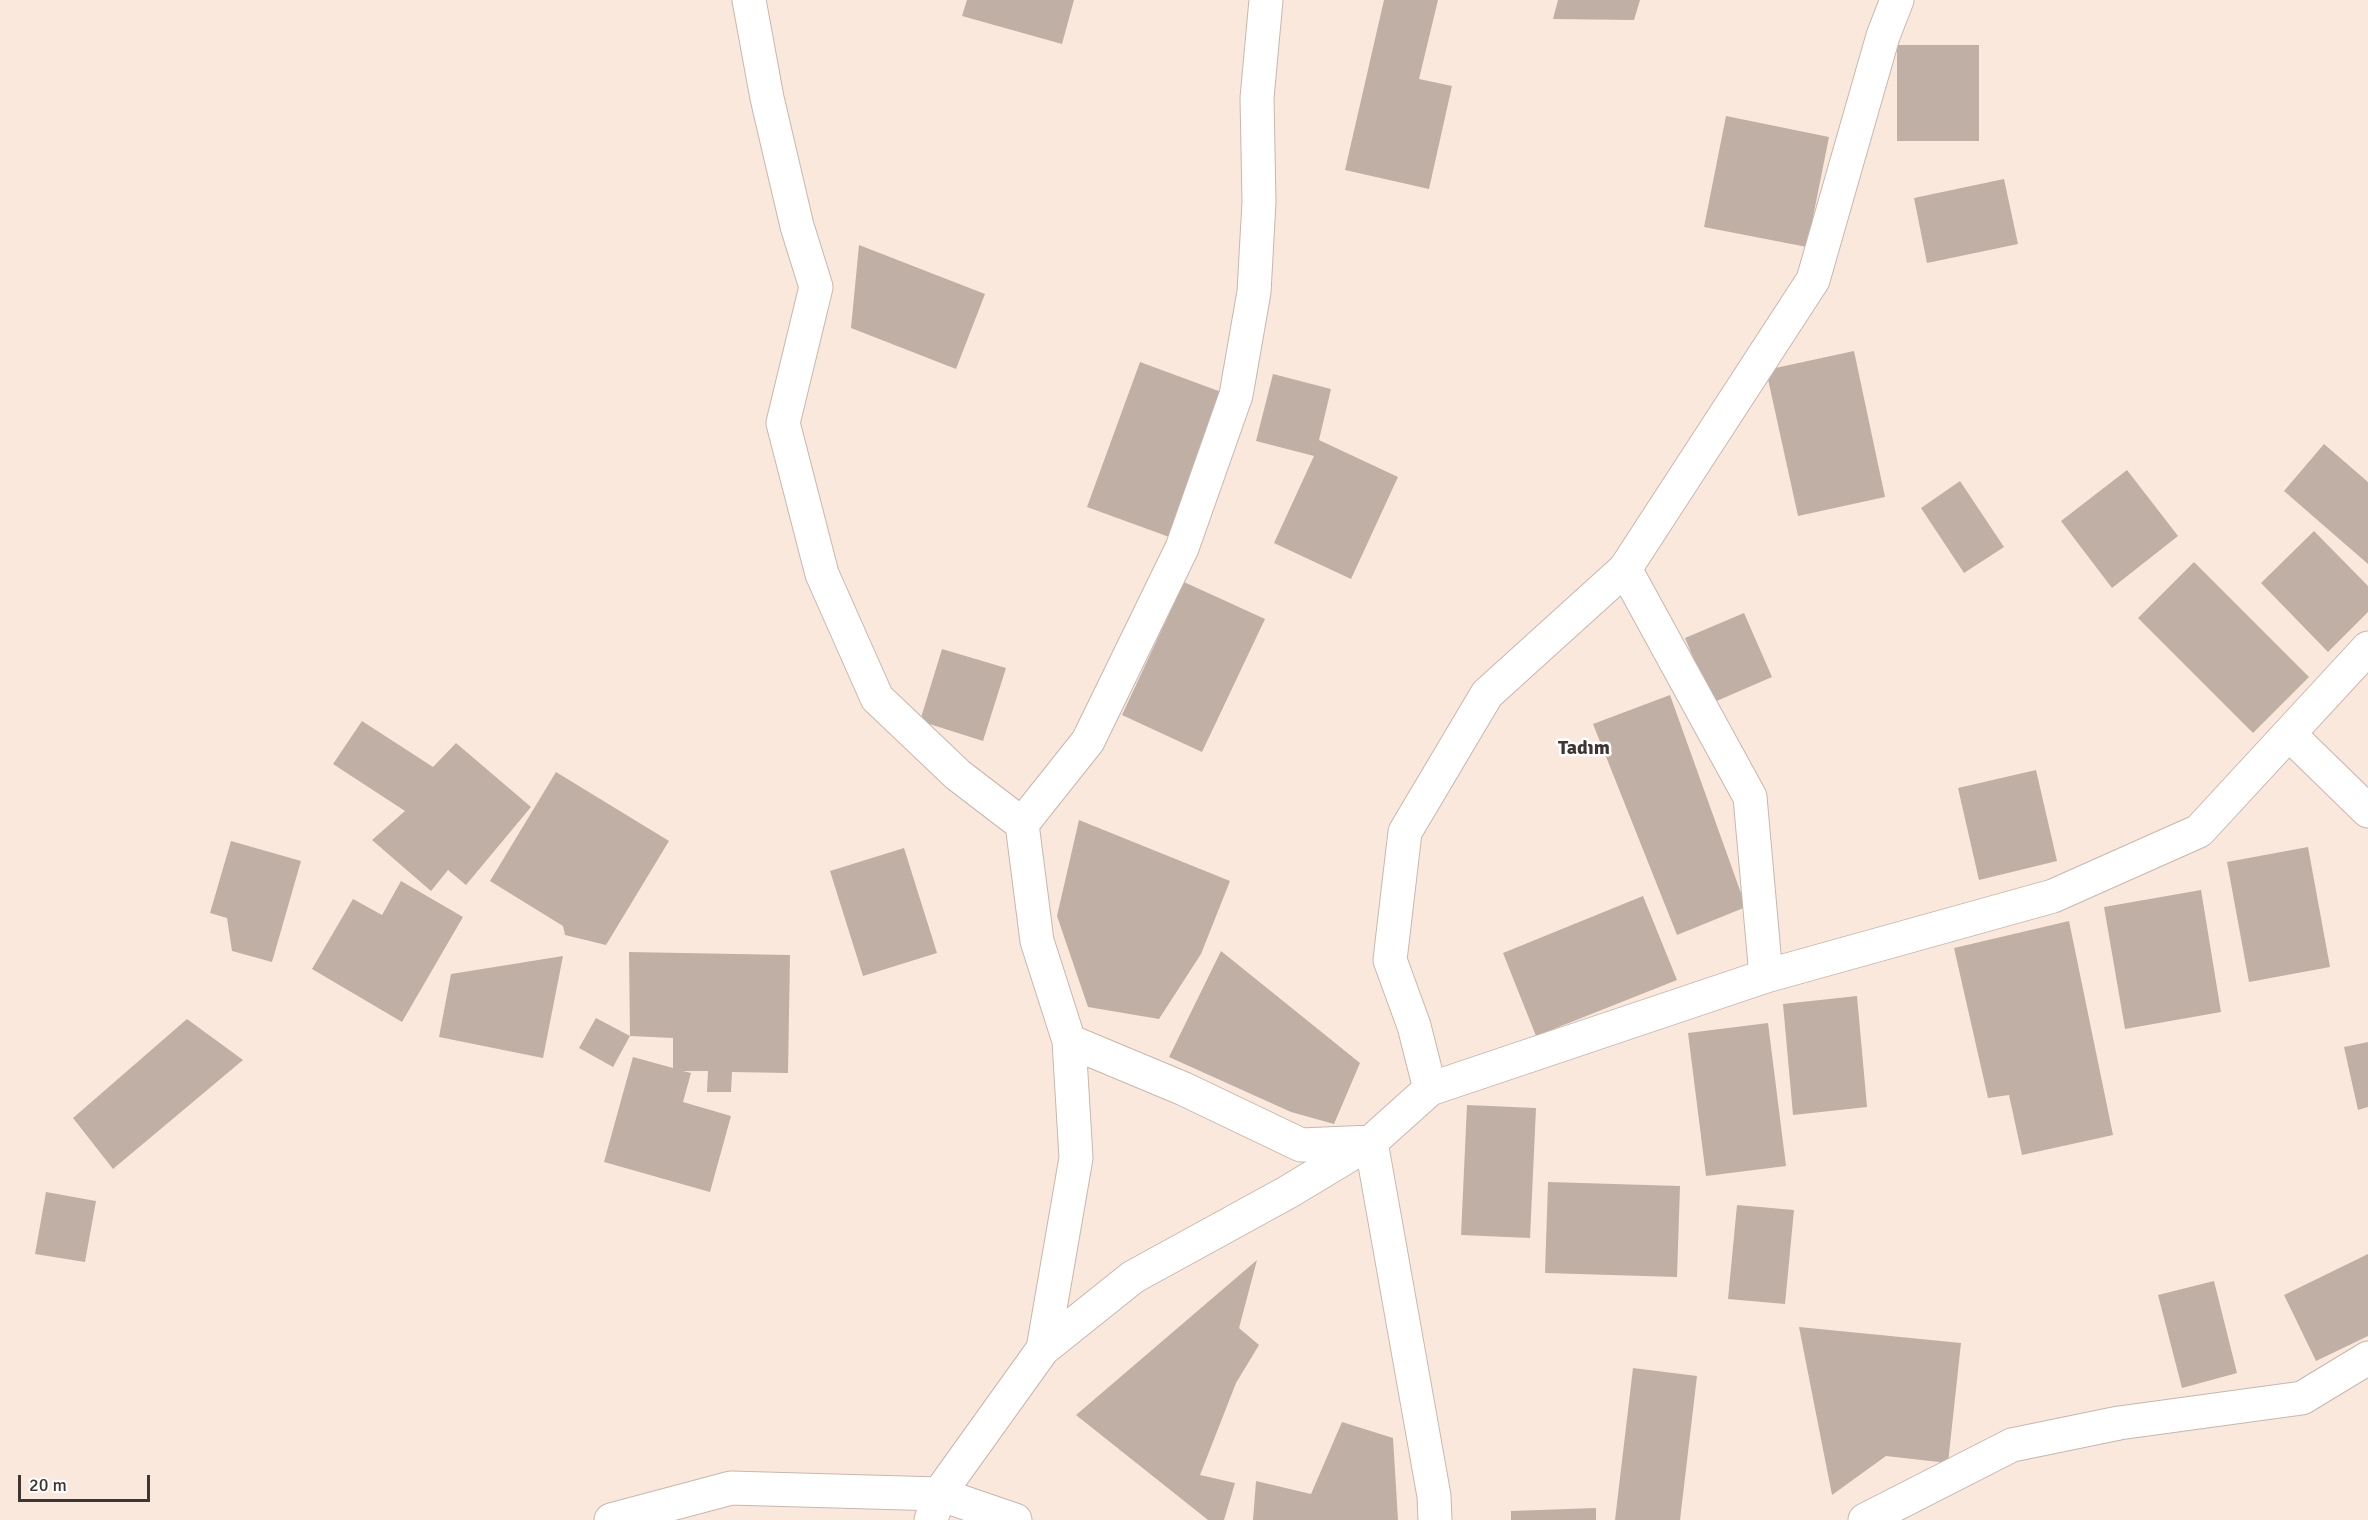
<!DOCTYPE html>
<meta charset="utf-8">
<style>
body{margin:0}
#map{position:relative;width:2368px;height:1520px;overflow:hidden;background:#fbe8dd;font-family:Signika,sans-serif}
canvas{display:block}
.scale{position:absolute;left:18px;top:1475px;width:132px;height:27px;box-sizing:border-box;border:3px solid #3d3632;border-top:0;padding-left:8px;font-size:18px;line-height:21px;white-space:nowrap;color:#3d3632;-webkit-text-stroke:4px #fff;paint-order:stroke}
</style>
<div id="map">
<canvas width="2368" height="1520"></canvas>
<div class="scale">20 m</div>
</div>
<script>
const g = document.querySelector('canvas').getContext('2d');
g.lineJoin = 'round';
function paint(path, color) {
  g.fillStyle = color;
  g.fill(path, 'evenodd');
}
function strokePath(path, color, width, dash) {
  g.strokeStyle = color;
  g.lineWidth = width;
  g.lineCap = dash ? 'butt' : 'round';
  g.setLineDash(dash || []);
  g.stroke(path);
}
function drawText(font, color, halo, rows, align = 'center') {
  g.font = font + ' Signika,sans-serif';
  g.lineWidth = 5;
  g.setLineDash([]);
  g.textBaseline = 'middle';
  g.strokeStyle = halo;
  g.fillStyle = color;
  for (const [text, x, y, turn = 0] of rows) {
    g.save();
    g.translate(x, y);
    g.rotate((+turn || 0) * Math.PI / 180);
    g.textAlign = isNaN(turn) ? turn : align;
    if (halo) g.strokeText(text, 0, 0);
    g.fillText(text, 0, 0);
    g.restore();
  }
}
paint(new Path2D(`
 M 967,0 L 1074,0 L 1062,44 L 962,16 Z
 M 1384,0 L 1438,0 L 1419,79 L 1452,86 L 1429,189 L 1345,170 Z
 M 1558,0 L 1640,0 L 1634,20 L 1553,19 Z
 M 1897,45 L 1979,45 L 1979,141 L 1897,141 Z
 M 1726,116 L 1829,137 L 1807,247 L 1704,227 Z
 M 2004,179 L 2018,244 L 1927,263 L 1914,198 Z
 M 859,245 L 985,294 L 956,369 L 851,328 Z
 M 1854,351 L 1885,497 L 1798,516 L 1766,370 Z
 M 1140,362 L 1224,393 L 1172,538 L 1087,507 Z
 M 1273,374 L 1331,389 L 1319,440 L 1398,477 L 1351,579 L 1274,543 L 1314,456 L 1256,441 Z
 M 2324,444 L 2368,482 L 2368,564 L 2284,491 Z
 M 2127,470 L 2178,536 L 2112,588 L 2061,521 Z
 M 1960,481 L 2004,547 L 1964,573 L 1921,508 Z
 M 2314,531 L 2368,586 L 2368,612 L 2328,652 L 2261,583 Z
 M 2194,562 L 2309,677 L 2253,733 L 2138,618 Z
 M 1184,582 L 1265,619 L 1202,752 L 1122,715 Z
 M 1744,613 L 1772,677 L 1712,703 L 1685,638 Z
 M 942,649 L 1006,668 L 983,741 L 920,721 Z
 M 1670,695 L 1746,907 L 1677,935 L 1593,724 Z
 M 362,721 L 433,767 L 456,743 L 531,807 L 466,885 L 448,870 L 431,891 L 372,840 L 405,811 L 333,764 Z
 M 2036,770 L 2057,861 L 1979,880 L 1958,788 Z
 M 556,772 L 669,841 L 606,945 L 565,935 L 563,926 L 490,881 Z
 M 1079,820 L 1230,881 L 1201,954 L 1159,1019 L 1088,1007 L 1057,916 Z
 M 231,841 L 301,861 L 272,962 L 232,951 L 227,918 L 210,913 Z
 M 2308,847 L 2330,967 L 2249,982 L 2227,862 Z
 M 904,848 L 937,953 L 863,976 L 830,871 Z
 M 401,881 L 463,917 L 402,1022 L 312,969 L 353,899 L 382,915 Z
 M 2201,890 L 2221,1012 L 2125,1029 L 2104,907 Z
 M 1643,896 L 1677,980 L 1536,1036 L 1503,953 Z
 M 2069,921 L 2113,1135 L 2022,1155 L 2009,1095 L 1988,1098 L 1954,948 Z
 M 1221,951 L 1360,1063 L 1334,1124 L 1291,1112 L 1169,1057 Z
 M 629,952 L 790,955 L 788,1073 L 732,1072 L 731,1092 L 707,1092 L 708,1071 L 683,1071 L 691,1073 L 683,1102 L 731,1116 L 710,1192 L 604,1162 L 633,1057 L 673,1068 L 673,1038 L 630,1036 Z
 M 563,956 L 543,1058 L 439,1037 L 451,974 Z
 M 1857,996 L 1867,1107 L 1793,1115 L 1783,1004 Z
 M 596,1018 L 630,1036 L 613,1067 L 579,1048 Z
 M 187,1019 L 243,1060 L 113,1169 L 73,1118 Z
 M 1768,1023 L 1786,1166 L 1706,1176 L 1688,1033 Z
 M 2368,1042 L 2368,1107 L 2358,1110 L 2344,1047 Z
 M 1467,1105 L 1536,1108 L 1530,1238 L 1461,1235 Z
 M 1548,1182 L 1680,1186 L 1677,1277 L 1545,1273 Z
 M 46,1192 L 96,1201 L 85,1262 L 35,1254 Z
 M 1737,1205 L 1794,1210 L 1785,1304 L 1728,1299 Z
 M 2368,1254 L 2368,1336 L 2316,1361 L 2284,1295 Z
 M 1257,1260 L 1239,1328 L 1259,1345 L 1236,1383 L 1200,1475 L 1235,1483 L 1224,1520 L 1208,1520 L 1076,1415 Z
 M 2214,1281 L 2237,1373 L 2182,1388 L 2158,1295 Z
 M 1799,1327 L 1961,1343 L 1948,1463 L 1886,1456 L 1832,1495 Z
 M 1633,1368 L 1697,1376 L 1680,1520 L 1615,1520 Z
 M 1342,1422 L 1393,1438 L 1398,1520 L 1253,1520 L 1256,1481 L 1311,1494 Z
 M 1596,1508 L 1596,1520 L 1511,1520 L 1511,1511 Z`), '#c0afa4');
const minor = new Path2D(`
 M 749,0 L 767,98 L 797,226 L 816,287 L 783,423 L 822,574 L 877,698 L 958,775 L 1022,824 L 1037,941 L 1069,1041 L 1184,1089 L 1301,1145 L 1371,1142 L 1434,1496 L 1435,1520
 M 1625,569 L 1750,797 L 1766,976
 M 2289,734 L 2368,811
 M 1022,824 L 1088,741 L 1182,548 L 1236,395 L 1254,292 L 1259,202 L 1257,98 L 1266,0
 M 1430,1089 L 1414,1026 L 1390,960 L 1405,832 L 1487,694 L 1625,569 L 1813,280 L 1883,36 L 1897,0
 M 1043,1349 L 1076,1158 L 1069,1041
 M 611,1520 L 731,1488 L 939,1494 L 1043,1349 L 1133,1277 L 1288,1192 L 1371,1142 L 1430,1089 L 1766,976 L 2053,896 L 2199,831 L 2368,648
 M 931,1520 L 939,1494 L 1015,1520
 M 1865,1520 L 2012,1445 L 2119,1423 L 2302,1398 L 2368,1358`);
strokePath(minor, '#c8b7ac', 35);
strokePath(minor, '#fff', 33);
drawText('bold 20px', '#3d3632', '#fff', [
 ["Tadım",1584,749]
]);
</script>
